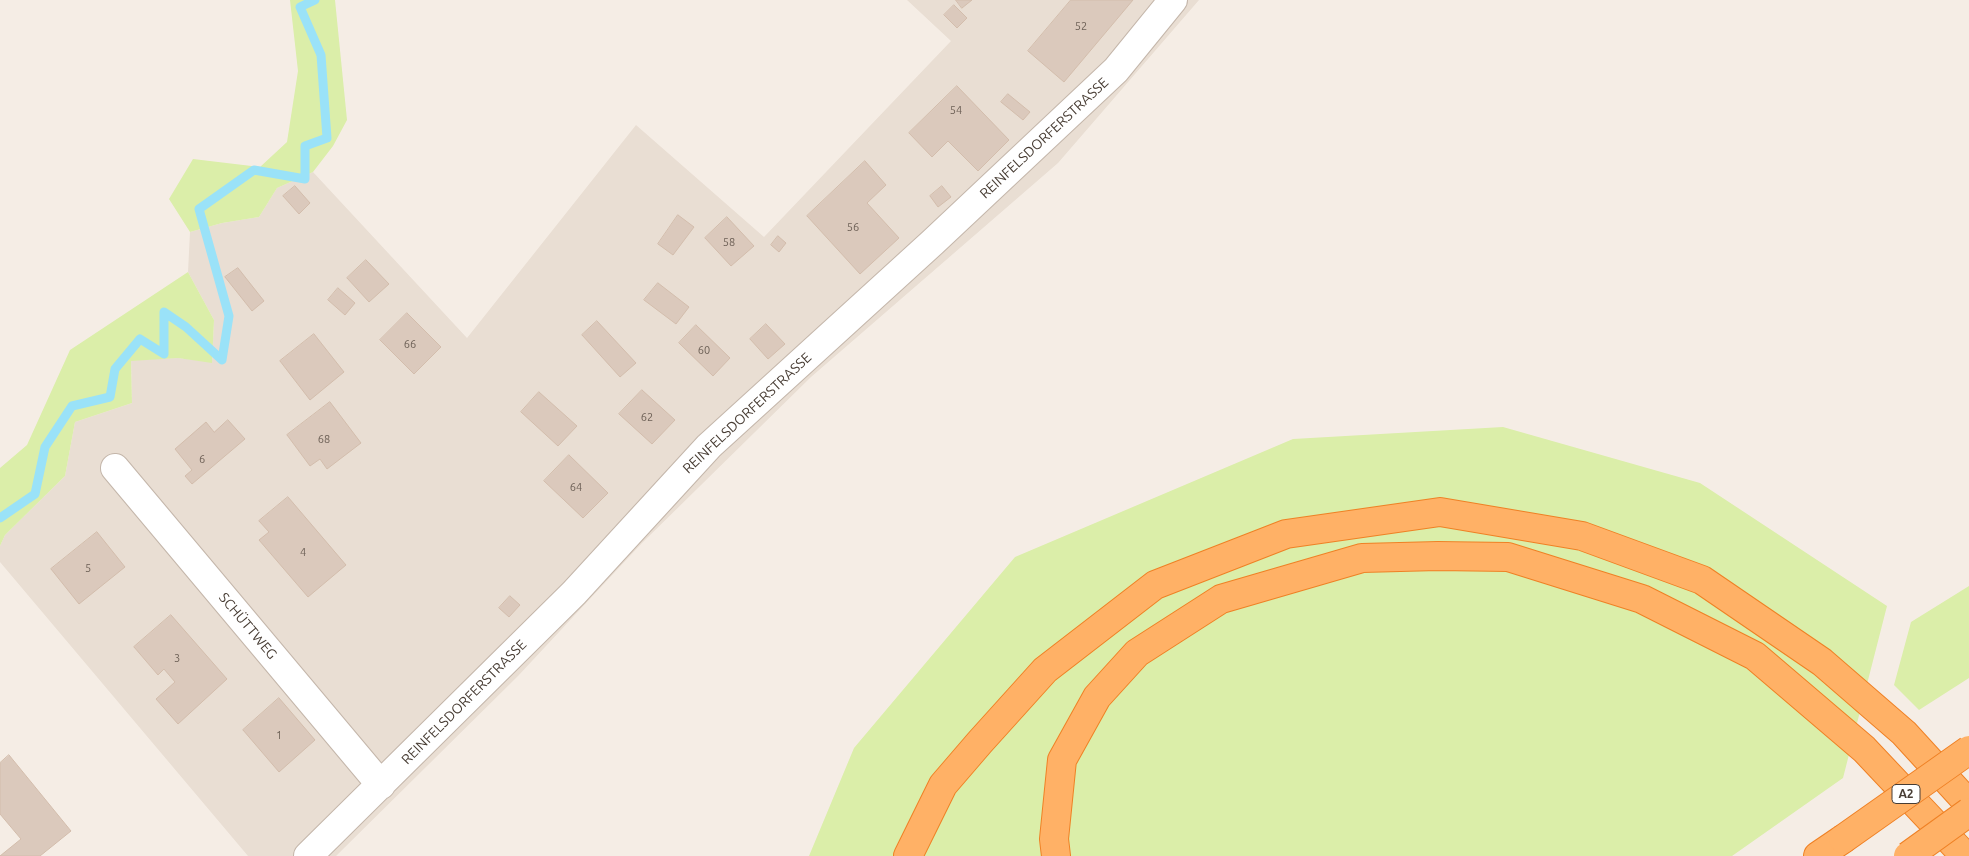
<!DOCTYPE html>
<meta charset="utf-8">
<style>
body{margin:0}
canvas{display:block;background:#f5ede5}
</style>
<canvas width="1969" height="856"></canvas>
<script>
const g = document.querySelector('canvas').getContext('2d');
g.lineJoin = 'round';
function paint(path, color) {
  g.fillStyle = color;
  g.fill(path, 'evenodd');
}
function strokePath(path, color, width, dash) {
  g.strokeStyle = color;
  g.lineWidth = width;
  g.lineCap = dash ? 'butt' : 'round';
  g.setLineDash(dash || []);
  g.stroke(path);
}
function drawText(font, color, halo, rows, align = 'center') {
  g.font = font + ' Ubuntu,sans-serif';
  g.lineWidth = 4;
  g.setLineDash([]);
  g.textBaseline = 'middle';
  g.strokeStyle = halo;
  g.fillStyle = color;
  for (const [text, x, y, turn = 0] of rows) {
    g.save();
    g.translate(x, y);
    g.rotate((+turn || 0) * Math.PI / 180);
    g.textAlign = isNaN(turn) ? turn : align;
    if (halo) g.strokeText(text, 0, 0);
    g.fillText(text, 0, 0);
    g.restore();
  }
}
paint(new Path2D(`
 M 907,0 L 1199,0 L 1058,163 L 811,377 L 642,543 L 518,676 L 336,856 L 248,856 L 0,562 L 0,546 L 5,535 L 65,476 L 75,422 L 132,403 L 131,360 L 178,358 L 212,362 L 214,320 L 188,272 L 190,232 L 222,223 L 259,217 L 277,188 L 313,172 L 467,338 L 636,125 L 764,237 L 951,41 Z`), '#e9ded3');
paint(new Path2D(`
 M 290,0 L 335,0 L 347,120 L 333,146 L 313,172 L 277,188 L 259,217 L 222,223 L 190,232 L 169,199 L 193,159 L 260,167 L 287,142 L 298,71 Z
 M 188,272 L 214,320 L 212,363 L 178,358 L 131,361 L 132,403 L 75,422 L 65,476 L 5,535 L 0,546 L 0,468 L 27,445 L 70,350 Z
 M 1503,427 L 1700,483 L 1887,606 L 1843,778 L 1732,856 L 809,856 L 854,748 L 1015,557 L 1293,439 Z
 M 1969,586 L 1969,678 L 1919,710 L 1894,685 L 1911,622 Z`), '#dbeea9');
strokePath(new Path2D(`
 M 0,518 L 35,494 L 45,447 L 72,406 L 110,397 L 115,369 L 140,339 L 164,354 L 164,312 L 186,327 L 222,360 L 229,316 L 199,209 L 254,170 L 305,179 L 305,146 L 327,138 L 321,55 L 300,7 L 315,0`), '#9ae2f8', 9);
const building = new Path2D(`
 M 956,0 L 972,0 L 962,8 Z
 M 1071,0 L 1133,0 L 1064,82 L 1028,51 Z
 M 954,5 L 967,18 L 957,28 L 944,15 Z
 M 957,86 L 1009,140 L 978,171 L 948,141 L 932,157 L 909,133 Z
 M 1008,94 L 1030,112 L 1023,120 L 1001,102 Z
 M 865,161 L 886,185 L 867,203 L 899,238 L 860,274 L 807,216 Z
 M 295,186 L 310,203 L 299,214 L 283,196 Z
 M 942,186 L 951,197 L 938,207 L 930,196 Z
 M 678,215 L 694,227 L 673,255 L 658,244 Z
 M 727,217 L 754,246 L 731,266 L 705,238 Z
 M 778,236 L 786,243 L 779,252 L 771,245 Z
 M 366,260 L 389,284 L 369,302 L 347,278 Z
 M 238,268 L 264,301 L 252,311 L 225,277 Z
 M 658,283 L 689,307 L 676,324 L 644,300 Z
 M 338,288 L 355,303 L 345,315 L 328,300 Z
 M 407,313 L 441,347 L 414,374 L 380,340 Z
 M 597,321 L 636,363 L 620,377 L 582,335 Z
 M 766,324 L 785,344 L 768,359 L 750,339 Z
 M 696,325 L 730,358 L 713,376 L 679,343 Z
 M 314,334 L 344,372 L 310,400 L 280,361 Z
 M 642,390 L 675,420 L 652,444 L 619,414 Z
 M 539,392 L 577,426 L 558,446 L 521,412 Z
 M 330,402 L 361,443 L 327,469 L 320,459 L 310,466 L 287,435 Z
 M 228,420 L 245,439 L 192,484 L 185,476 L 192,470 L 175,449 L 206,422 L 214,432 Z
 M 569,455 L 608,493 L 583,518 L 544,481 Z
 M 288,497 L 346,565 L 308,597 L 259,540 L 269,532 L 259,521 Z
 M 97,532 L 125,567 L 79,604 L 51,569 Z
 M 510,596 L 520,605 L 509,617 L 499,608 Z
 M 171,615 L 227,679 L 178,724 L 156,699 L 175,682 L 164,669 L 158,675 L 134,647 Z
 M 279,698 L 315,740 L 279,772 L 243,730 Z
 M 9,755 L 71,831 L 40,856 L 0,856 L 21,839 L 0,814 L 0,763 Z`);
paint(building, '#dbc9bc');
strokePath(building, '#d3bdac', 1);
const minor = new Path2D(`
 M 115,468 L 381,785
 M 308,856 L 574,593 L 709,446 L 933,242 L 1116,70 L 1173,0`);
const motorway = new Path2D(`
 M 908,856 L 943,785 L 980,742 L 1045,670 L 1155,585 L 1286,534 L 1440,512 L 1582,536 L 1702,580 L 1822,662 L 1904,733 L 1969,804
 M 1056,856 L 1054,839 L 1062,760 L 1097,697 L 1137,653 L 1221,599 L 1362,558 L 1438,556 L 1508,557 L 1642,599 L 1755,656 L 1864,749 L 1965,856
 M 1818,856 L 1843,839`);
strokePath(minor, '#c4b6aa', 30);
strokePath(motorway, '#ef8125', 30);
strokePath(minor, '#fff', 28);
strokePath(motorway, '#ffb166', 28);
const motorwayBridge = new Path2D(`
 M 1843,839 L 1969,750
 M 1908,856 L 1969,812`);
strokePath(motorwayBridge, '#ef8125', 30, []);
strokePath(motorwayBridge, '#ffb166', 28);
drawText('11px', '#6d6056', null, [
 ["52",1081,26],
 ["54",956,110],
 ["56",853,227],
 ["58",729,242],
 ["66",410,344],
 ["60",704,350],
 ["62",647,417],
 ["68",324,439],
 ["6",202,459],
 ["64",576,487],
 ["4",303,552],
 ["5",88,568],
 ["3",177,658],
 ["1",279,735]
]);
for (const [x, y, w] of [
 [1906,794,28]
]) {
  const box = new Path2D();
  box.roundRect(x - w / 2, y - 9.5, w, 19, 4);
  g.fillStyle = '#fff';
  g.fill(box);
  strokePath(box, '#483d34', 1);
}
drawText('bold 12px', '#483d34', null, [
 ["A2",1906,794]
]);
drawText('14px', '#483d34', '#fff', [
 ["REINFELSDORFERSTRASSE",1044,138,-43],
 ["REINFELSDORFERSTRASSE",747,413,-43],
 ["SCHÜTTWEG",248,626,50],
 ["REINFELSDORFERSTRASSE",464,702,-45]
]);
</script>
